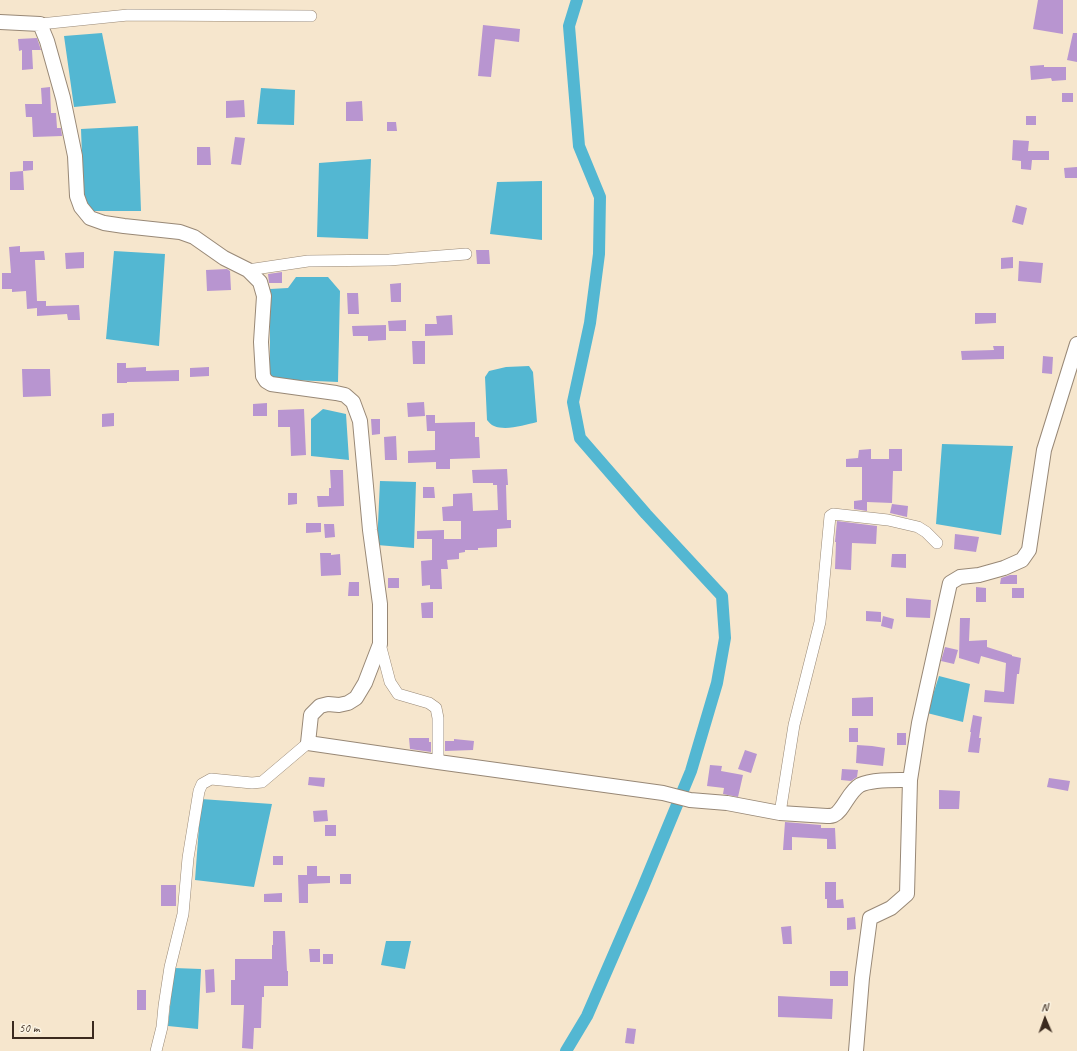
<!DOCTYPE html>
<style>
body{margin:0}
#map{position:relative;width:1077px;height:1051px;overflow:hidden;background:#f6e6cd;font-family:Caveat,sans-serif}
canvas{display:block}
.north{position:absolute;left:1025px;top:999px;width:40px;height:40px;-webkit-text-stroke:3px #fcf5e5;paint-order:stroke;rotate:358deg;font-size:11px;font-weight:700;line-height:16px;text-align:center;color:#3b2a1e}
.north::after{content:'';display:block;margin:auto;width:14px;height:18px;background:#3b2a1e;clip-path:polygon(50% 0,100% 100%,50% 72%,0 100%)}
.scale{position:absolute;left:12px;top:1021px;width:82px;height:18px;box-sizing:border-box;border:2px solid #3b2a1e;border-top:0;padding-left:5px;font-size:12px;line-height:14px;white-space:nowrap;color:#3b2a1e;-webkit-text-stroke:3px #fcf5e5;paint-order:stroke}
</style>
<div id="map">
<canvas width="1077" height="1051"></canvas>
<div class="north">N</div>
<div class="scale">50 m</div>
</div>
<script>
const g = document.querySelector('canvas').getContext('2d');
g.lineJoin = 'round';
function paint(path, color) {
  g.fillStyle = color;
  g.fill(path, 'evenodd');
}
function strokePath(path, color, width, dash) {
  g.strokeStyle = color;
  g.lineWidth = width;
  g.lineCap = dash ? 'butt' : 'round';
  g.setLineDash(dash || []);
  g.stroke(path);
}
paint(new Path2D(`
 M 102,33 L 116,103 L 74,107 L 64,36 Z
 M 261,88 L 295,90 L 294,125 L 257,124 Z
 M 138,126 L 141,211 L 84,211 L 81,129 Z
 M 371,159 L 368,239 L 317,237 L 319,163 Z
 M 542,181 L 542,240 L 490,234 L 497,182 Z
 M 114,251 L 165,254 L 159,346 L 106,339 Z
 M 296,277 L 328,277 L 340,291 L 338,382 L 270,379 L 270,289 L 288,288 Z
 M 529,366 L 533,372 L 537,422 C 525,425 506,431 494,426 C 491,425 489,422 487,420 L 485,377 L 489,371 L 506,367 Z
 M 323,409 L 346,414 L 349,460 L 311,456 L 311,419 Z
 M 942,444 L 1013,446 L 1001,535 L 936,524 Z
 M 380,481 L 416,482 L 414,548 L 377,545 Z
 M 939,676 L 970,684 L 963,722 L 927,713 Z
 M 201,799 L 272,804 L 254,887 L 195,880 Z
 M 386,941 L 411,941 L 405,969 L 381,965 Z
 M 174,968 L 201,969 L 198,1029 L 168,1026 Z`), '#53b7d2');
strokePath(new Path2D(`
 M 566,1051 L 587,1016 L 643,887 L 691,771 L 717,683 L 725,638 L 722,596 L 646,514 L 580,438 L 573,402 L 590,323 L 599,254 L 600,197 L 579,146 L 569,26 L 577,0`), '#53b7d2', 12);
paint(new Path2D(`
 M 1038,0 L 1063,0 L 1063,34 L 1033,29 Z
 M 483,25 L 520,29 L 519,42 L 495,39 L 491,77 L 478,76 Z
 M 1073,33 L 1077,33 L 1077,62 L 1067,60 Z
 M 37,38 L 41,50 L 32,50 L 33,69 L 22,70 L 22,50 L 19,51 L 18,39 Z
 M 1044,65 L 1044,67 L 1066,67 L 1066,80 L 1052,81 L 1051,78 L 1031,80 L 1030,66 Z
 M 50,87 L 51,113 L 56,113 L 57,128 L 61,128 L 62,136 L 33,137 L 32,117 L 26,117 L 25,104 L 42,104 L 41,88 Z
 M 1062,93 L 1073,93 L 1073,102 L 1062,102 Z
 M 244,100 L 245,117 L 226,118 L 226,101 Z
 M 362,101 L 363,121 L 346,121 L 346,102 Z
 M 1026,116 L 1036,116 L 1036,125 L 1026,125 Z
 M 387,122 L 396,122 L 397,131 L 387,131 Z
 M 235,137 L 245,138 L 241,165 L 231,164 Z
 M 1013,140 L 1029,141 L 1028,151 L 1049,151 L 1049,160 L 1032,160 L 1031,170 L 1021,169 L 1021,161 L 1012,160 Z
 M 197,147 L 210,147 L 211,165 L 197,165 Z
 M 23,161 L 33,161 L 33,170 L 23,171 Z
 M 1077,167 L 1077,178 L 1065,178 L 1064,168 Z
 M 23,171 L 24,190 L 10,190 L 10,172 Z
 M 1016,205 L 1027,208 L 1023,225 L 1012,222 Z
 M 20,246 L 20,252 L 44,251 L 45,260 L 35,260 L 37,301 L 46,301 L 46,306 L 79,305 L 80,320 L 68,320 L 67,314 L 37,316 L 37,308 L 27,309 L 26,291 L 12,292 L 12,289 L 2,289 L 2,273 L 11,273 L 9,247 Z
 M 476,250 L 489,250 L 490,264 L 477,264 Z
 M 84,252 L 84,268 L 66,269 L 65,253 Z
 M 1013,257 L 1013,268 L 1001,269 L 1001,258 Z
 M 1019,261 L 1043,263 L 1041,283 L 1018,281 Z
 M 227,269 L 230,271 L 231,290 L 207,291 L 206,270 Z
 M 282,272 L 282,283 L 269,283 L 268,274 Z
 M 401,283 L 401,302 L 391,302 L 390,284 Z
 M 347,293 L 358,293 L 359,314 L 348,314 Z
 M 975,313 L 996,313 L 996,323 L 975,324 Z
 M 452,315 L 453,335 L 425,336 L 425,324 L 437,324 L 436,316 Z
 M 406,320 L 406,331 L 389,331 L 388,321 Z
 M 386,325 L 386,340 L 368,341 L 368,336 L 353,336 L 352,326 Z
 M 412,341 L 425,341 L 425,364 L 413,364 Z
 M 993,346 L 1004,346 L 1004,359 L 962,360 L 961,351 L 994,350 Z
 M 1043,356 L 1053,357 L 1052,374 L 1042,373 Z
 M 117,363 L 126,363 L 126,368 L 146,367 L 146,371 L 179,370 L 179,381 L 127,382 L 127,383 L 117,383 Z
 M 209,367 L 209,376 L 190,377 L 190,368 Z
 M 22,369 L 50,369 L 51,396 L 23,397 Z
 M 424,402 L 425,416 L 408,417 L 407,403 Z
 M 267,403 L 267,416 L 253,416 L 253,404 Z
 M 304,409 L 306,455 L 291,456 L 290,427 L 278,427 L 278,410 Z
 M 114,413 L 114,426 L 102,427 L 102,414 Z
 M 426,415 L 435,415 L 435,423 L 475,422 L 475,437 L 479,437 L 480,458 L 450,459 L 450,469 L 436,469 L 436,462 L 408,463 L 408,451 L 435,450 L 435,431 L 427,431 Z
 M 371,419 L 380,419 L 380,434 L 372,435 Z
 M 396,436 L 397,460 L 385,460 L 384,437 Z
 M 871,449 L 871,459 L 889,459 L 889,449 L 902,449 L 902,471 L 893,471 L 892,503 L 867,502 L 867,511 L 854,509 L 854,501 L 862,500 L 862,467 L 846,467 L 846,459 L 858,458 L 859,450 Z
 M 507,469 L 508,485 L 506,485 L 507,520 L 511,520 L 511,528 L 497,529 L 497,547 L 478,548 L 478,550 L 465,550 L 465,552 L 459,553 L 459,559 L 447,560 L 448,569 L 441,569 L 442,589 L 430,589 L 430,585 L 422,586 L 421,561 L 432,560 L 432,539 L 417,539 L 417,531 L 444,530 L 444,539 L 461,539 L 461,521 L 443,521 L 442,507 L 453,506 L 453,494 L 472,493 L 473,511 L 498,510 L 497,485 L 493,485 L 493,483 L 473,483 L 472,470 Z
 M 330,470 L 343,470 L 344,506 L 318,507 L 317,496 L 329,496 L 329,488 L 331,488 Z
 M 423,487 L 434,487 L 435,498 L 423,498 Z
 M 288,493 L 297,493 L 297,504 L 288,505 Z
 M 892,504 L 908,506 L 907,517 L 890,513 Z
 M 837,521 L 877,526 L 876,544 L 852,543 L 851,570 L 835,569 L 836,542 L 835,542 Z
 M 306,523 L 321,523 L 321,532 L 306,533 Z
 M 324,524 L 334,524 L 335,537 L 325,538 Z
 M 955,534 L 979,537 L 976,552 L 954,549 Z
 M 320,553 L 331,553 L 331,555 L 340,554 L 341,575 L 321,576 Z
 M 892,554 L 906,554 L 906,568 L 891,567 Z
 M 1010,575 L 1017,575 L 1017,584 L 1000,584 L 1001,578 Z
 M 388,578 L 399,578 L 399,588 L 388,588 Z
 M 349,582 L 359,582 L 359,596 L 348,596 Z
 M 976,587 L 986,588 L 986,602 L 976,602 Z
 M 1012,588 L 1024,588 L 1024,598 L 1012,598 Z
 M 906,598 L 931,600 L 930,618 L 906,617 Z
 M 433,602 L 433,618 L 422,618 L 421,603 Z
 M 866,611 L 881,612 L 881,622 L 866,621 Z
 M 883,616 L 894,619 L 892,629 L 881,626 Z
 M 960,618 L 970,618 L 969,641 L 987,640 L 987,647 L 1012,655 L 1012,656 L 1021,658 L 1019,674 L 1017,674 L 1014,704 L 984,702 L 985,690 L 1004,692 L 1006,663 L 981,656 L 979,664 L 959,658 Z
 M 945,647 L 958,650 L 954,664 L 941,661 Z
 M 873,697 L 873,716 L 852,716 L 852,698 Z
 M 973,715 L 982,717 L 979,738 L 981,738 L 979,753 L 968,752 L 971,732 L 970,732 Z
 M 849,728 L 858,728 L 858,742 L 849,742 Z
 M 897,733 L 906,733 L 906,745 L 897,745 Z
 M 409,738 L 429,738 L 429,742 L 431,742 L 431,752 L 410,749 Z
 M 454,739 L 474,741 L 473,750 L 445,751 L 445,741 L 454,741 Z
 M 857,745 L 872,746 L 885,748 L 883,766 L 856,763 Z
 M 745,750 L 757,754 L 751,773 L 738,769 Z
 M 710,765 L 722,766 L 721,771 L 743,775 L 738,797 L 723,794 L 724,788 L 707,786 Z
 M 842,769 L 858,770 L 857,777 L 851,781 L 841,780 Z
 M 309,777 L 325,778 L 324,787 L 308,785 Z
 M 1049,778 L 1070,781 L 1068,791 L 1047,787 Z
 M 939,790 L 960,791 L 959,809 L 939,809 Z
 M 327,810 L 328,821 L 314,822 L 313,811 Z
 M 785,822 L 821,825 L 821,828 L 835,828 L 836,849 L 827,849 L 827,839 L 792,837 L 792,850 L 783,850 Z
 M 325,825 L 336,825 L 336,836 L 325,836 Z
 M 273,856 L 283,856 L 283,865 L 273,865 Z
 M 307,866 L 317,866 L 317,876 L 330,876 L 330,883 L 308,884 L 308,903 L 299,903 L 298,875 L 307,875 Z
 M 340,874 L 351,874 L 351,884 L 340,884 Z
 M 825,882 L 836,882 L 836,900 L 843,899 L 844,908 L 827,908 L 827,899 L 825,899 Z
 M 161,885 L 176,885 L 176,906 L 161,906 Z
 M 282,893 L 282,902 L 264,902 L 264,894 Z
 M 855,917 L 856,929 L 847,930 L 847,918 Z
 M 791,926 L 792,944 L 783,944 L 781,927 Z
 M 273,931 L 285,931 L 287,971 L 288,971 L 288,986 L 264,986 L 264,997 L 262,997 L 261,1028 L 254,1028 L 253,1049 L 242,1048 L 244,1005 L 231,1005 L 231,980 L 235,980 L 235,959 L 272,959 L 272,945 L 273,945 Z
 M 309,949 L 320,949 L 320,962 L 310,962 Z
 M 323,954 L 333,954 L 333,964 L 323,964 Z
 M 214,969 L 215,992 L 206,993 L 205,970 Z
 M 830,971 L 848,971 L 848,986 L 830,986 Z
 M 137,990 L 146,990 L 146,1010 L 137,1010 Z
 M 778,996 L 833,999 L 832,1019 L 778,1017 Z
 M 627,1028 L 636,1029 L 634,1044 L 625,1043 Z`), '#b895d0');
const minor = new Path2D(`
 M 40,24 L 128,15 L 311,16
 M 248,270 L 308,261 L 389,260 L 466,254
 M 380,644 L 390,682 L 398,694 L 429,703 L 436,708 L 438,718 L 438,762
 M 780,813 L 794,725 L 820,622 L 830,516 L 833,514 L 888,520 L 918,527 L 926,532 L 937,543
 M 156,1051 L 162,1027 L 164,1006 L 170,967 L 183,914 L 188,858 L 199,791 L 202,784 L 211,779 L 252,783 L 262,782 L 308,743`);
const major = new Path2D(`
 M 0,22 L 40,24 L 47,41 L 63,98 L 75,156 L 77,196 L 81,207 L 90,218 L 104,223 L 124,226 L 180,232 L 194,237 L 224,258 L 248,270 L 260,282 L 264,296 L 261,342 L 263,376 L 266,381 L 271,384 L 336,393 L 345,395 L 353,402 L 360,421 L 370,530 L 380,604 L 380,644 L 365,683 L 356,698 L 348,703 L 339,705 L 328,704 L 320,706 L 311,715 L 308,743 L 438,762 L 663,793 L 690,800 L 727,803 L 780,813 L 827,816 C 829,816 832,816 834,815 C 843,811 849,791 860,785 C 872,779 897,780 910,780
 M 856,1051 L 862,978 L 870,918 L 891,908 L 907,894 L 910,780 L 919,723 L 950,583 L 960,577 L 979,575 L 1004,568 L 1022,560 L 1029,550 L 1044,450 L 1077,344`);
strokePath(minor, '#988876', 12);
strokePath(major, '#988876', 16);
strokePath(minor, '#fff', 11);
strokePath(major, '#fff', 14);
</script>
